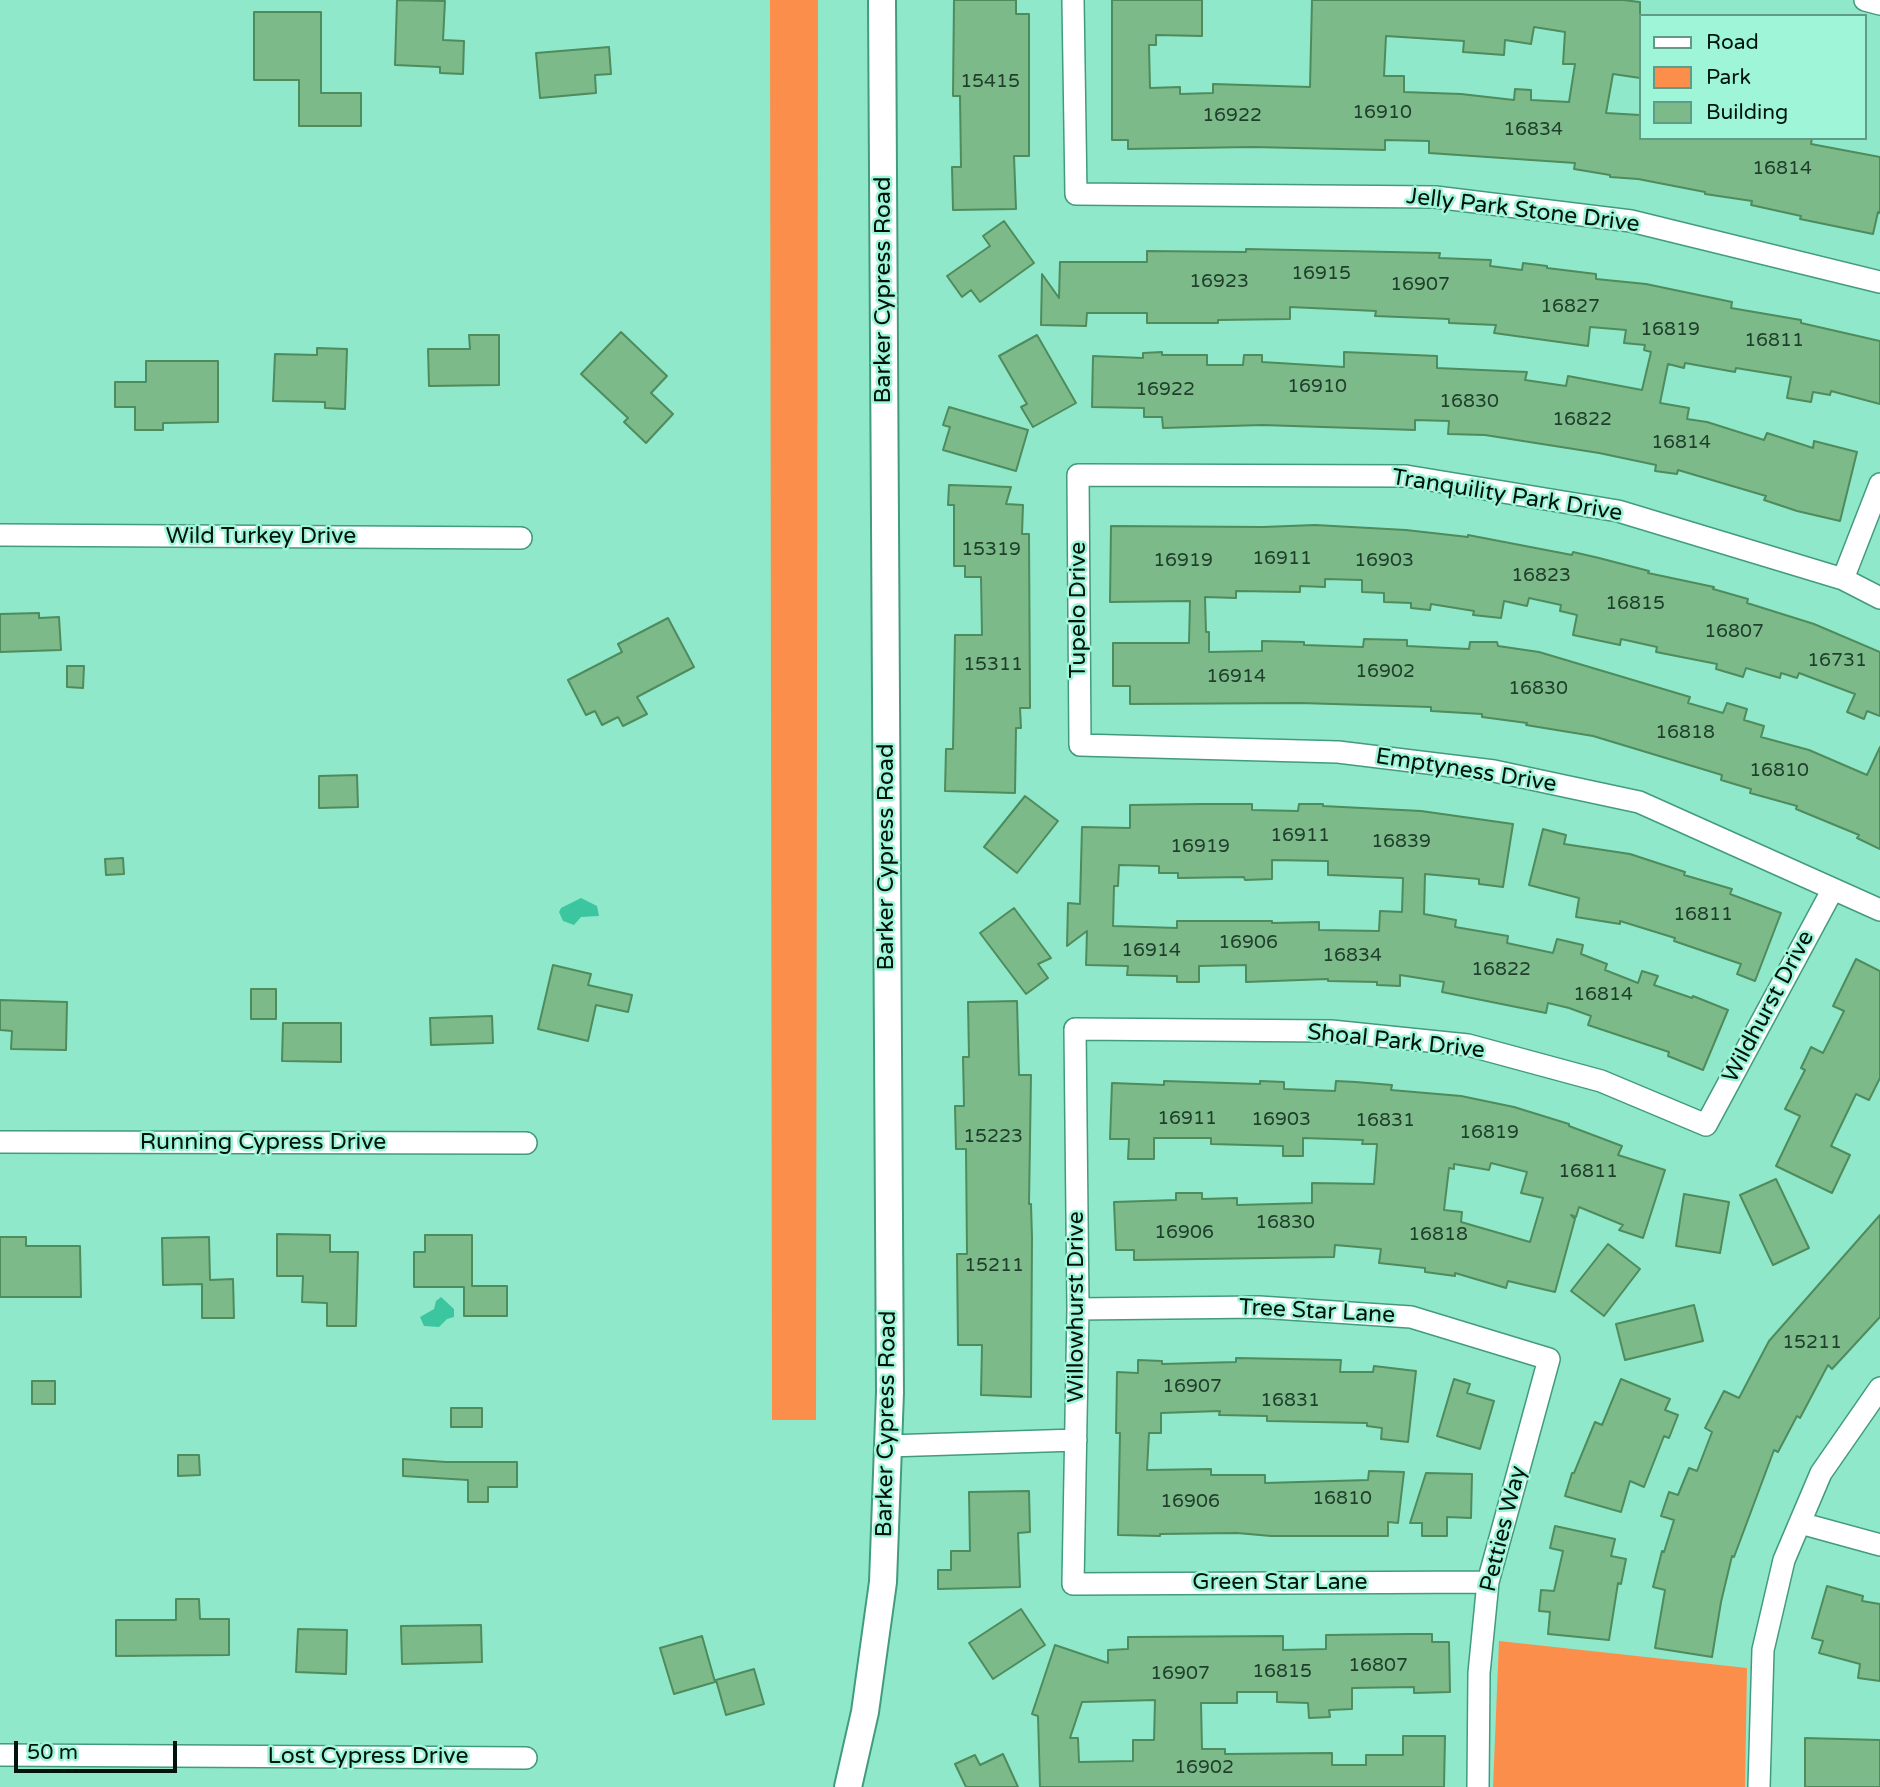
<!DOCTYPE html>
<style>
body{margin:0}
#map{position:relative;width:1880px;height:1787px;overflow:hidden;background:#90e8ca;font-family:"Varela Round",sans-serif}
canvas{display:block}
.legend{position:absolute;left:1639px;top:14px;width:228px;height:126px;box-sizing:border-box;background:#9ef5d7;border:2px solid #5f9b86;margin:0;padding:9px 12px;list-style:none;font-size:21px;color:#00140d}
.legend li{display:flex;align-items:center;gap:14px;height:35px}
.legend b{width:35px;border:2px solid #5f9b86}
.scale{position:absolute;left:14px;top:1741px;width:163px;height:32px;box-sizing:border-box;border:4px solid #00140d;border-top:0;padding-left:9px;font-size:21px;line-height:24px;white-space:nowrap;color:#00140d;-webkit-text-stroke:5px #9ef5d7;paint-order:stroke}
</style>
<div id="map">
<canvas width="1880" height="1787"></canvas>
<ul class="legend">
<li><b style="height:9px;background:#fff"></b>Road</li>
<li><b style="height:19px;background:#fb8e4b"></b>Park</li>
<li><b style="height:19px;background:#7cba89"></b>Building</li>
</ul>
<div class="scale">50 m</div>
</div>
<script>
const g = document.querySelector('canvas').getContext('2d');
g.lineJoin = 'round';
function paint(path, color) {
  g.fillStyle = color;
  g.fill(path, 'evenodd');
}
function strokePath(path, color, width, dash) {
  g.strokeStyle = color;
  g.lineWidth = width;
  g.lineCap = dash ? 'butt' : 'round';
  g.setLineDash(dash || []);
  g.stroke(path);
}
function drawText(font, color, halo, rows, align = 'center') {
  g.font = font + ' "Varela Round",sans-serif';
  g.lineWidth = 5;
  g.setLineDash([]);
  g.textBaseline = 'middle';
  g.strokeStyle = halo;
  g.fillStyle = color;
  for (const [text, x, y, turn = 0] of rows) {
    g.save();
    g.translate(x, y);
    g.rotate((+turn || 0) * Math.PI / 180);
    g.textAlign = isNaN(turn) ? turn : align;
    if (halo) g.strokeText(text, 0, 0);
    g.fillText(text, 0, 0);
    g.restore();
  }
}
paint(new Path2D(`
 M 770,0 L 818,0 L 816,1420 L 772,1420 Z
 M 1499,1641 L 1747,1668 L 1745,1787 L 1493,1787 Z`), '#fb8e4b');
paint(new Path2D(`
 M 581,898 L 597,906 L 599,916 L 581,917 L 574,925 L 563,921 L 559,912 L 561,908 Z
 M 441,1297 L 454,1309 L 454,1317 L 447,1319 L 439,1327 L 424,1326 L 420,1317 L 434,1309 L 436,1301 Z`), '#3cc6a0');
const building = new Path2D(`
 M 397,0 L 445,1 L 443,40 L 464,41 L 463,74 L 440,73 L 440,67 L 395,65 Z
 M 954,0 L 1016,0 L 1016,14 L 1029,14 L 1029,156 L 1014,156 L 1016,209 L 953,210 L 952,167 L 961,167 L 960,96 L 953,96 Z
 M 1112,0 L 1202,0 L 1202,36 L 1156,35 L 1156,45 L 1149,45 L 1150,88 L 1180,87 L 1180,94 L 1213,93 L 1213,84 L 1310,87 L 1312,0 L 1623,0 L 1640,2 L 1640,78 L 1613,74 L 1606,113 L 1640,115 L 1640,138 L 1812,138 L 1811,144 L 1880,157 L 1880,213 L 1878,212 L 1873,234 L 1800,219 L 1801,216 L 1751,205 L 1752,201 L 1705,194 L 1705,192 L 1638,179 L 1610,177 L 1610,175 L 1574,169 L 1575,163 L 1429,153 L 1429,141 L 1385,140 L 1385,150 L 1252,147 L 1128,149 L 1128,140 L 1112,140 ZM 1534,27 L 1565,32 L 1563,64 L 1575,64 L 1569,102 L 1531,100 L 1531,90 L 1515,89 L 1514,100 L 1461,94 L 1404,92 L 1404,76 L 1384,76 L 1386,36 L 1464,41 L 1463,52 L 1504,55 L 1505,40 L 1531,44 Z
 M 254,12 L 321,12 L 321,93 L 361,93 L 361,126 L 299,126 L 299,80 L 254,80 Z
 M 609,47 L 611,74 L 595,75 L 596,93 L 540,98 L 536,53 Z
 M 1004,221 L 1034,263 L 980,302 L 971,290 L 962,297 L 947,276 L 990,246 L 983,236 Z
 M 1246,249 L 1440,253 L 1439,258 L 1491,260 L 1490,266 L 1522,270 L 1523,263 L 1547,266 L 1547,268 L 1596,274 L 1596,279 L 1646,284 L 1732,302 L 1731,308 L 1801,320 L 1801,323 L 1880,341 L 1880,404 L 1831,391 L 1830,395 L 1813,392 L 1811,402 L 1787,398 L 1791,377 L 1736,368 L 1735,372 L 1685,363 L 1684,368 L 1668,364 L 1660,403 L 1689,408 L 1687,419 L 1707,422 L 1764,440 L 1767,433 L 1813,448 L 1814,441 L 1857,452 L 1840,521 L 1797,511 L 1764,500 L 1766,496 L 1678,470 L 1677,474 L 1655,471 L 1656,465 L 1599,453 L 1485,435 L 1448,434 L 1449,421 L 1415,420 L 1415,430 L 1262,425 L 1163,428 L 1162,417 L 1144,417 L 1144,408 L 1092,407 L 1093,356 L 1143,358 L 1143,353 L 1162,352 L 1162,355 L 1207,355 L 1207,365 L 1243,365 L 1244,355 L 1262,355 L 1262,362 L 1344,367 L 1344,352 L 1437,356 L 1437,368 L 1527,372 L 1525,380 L 1566,386 L 1568,376 L 1642,390 L 1651,352 L 1644,350 L 1645,345 L 1624,343 L 1626,330 L 1590,327 L 1588,346 L 1494,333 L 1496,325 L 1449,323 L 1449,319 L 1375,316 L 1376,311 L 1290,307 L 1290,319 L 1218,320 L 1218,323 L 1147,323 L 1147,313 L 1087,313 L 1086,326 L 1041,325 L 1042,274 L 1059,298 L 1060,262 L 1147,262 L 1147,251 L 1246,252 Z
 M 621,332 L 667,376 L 651,393 L 673,414 L 646,443 L 624,422 L 628,418 L 581,374 Z
 M 469,335 L 499,335 L 499,385 L 429,386 L 428,349 L 470,349 Z
 M 1037,335 L 1076,403 L 1033,427 L 1021,407 L 1027,404 L 999,356 Z
 M 317,348 L 347,349 L 345,409 L 325,408 L 325,402 L 273,401 L 275,354 L 317,355 Z
 M 146,361 L 218,361 L 218,422 L 163,423 L 163,430 L 135,430 L 135,407 L 115,407 L 115,382 L 146,382 Z
 M 949,407 L 1028,430 L 1016,471 L 943,450 L 950,427 L 943,425 Z
 M 949,485 L 1011,487 L 1006,504 L 1023,505 L 1022,534 L 1029,534 L 1030,708 L 1020,708 L 1021,728 L 1016,728 L 1015,793 L 945,791 L 946,749 L 953,749 L 955,635 L 982,635 L 981,577 L 965,577 L 965,566 L 954,566 L 954,505 L 948,505 Z
 M 1315,525 L 1406,530 L 1468,537 L 1468,535 L 1572,555 L 1573,552 L 1599,558 L 1649,571 L 1648,573 L 1714,587 L 1713,589 L 1748,599 L 1747,603 L 1814,624 L 1880,652 L 1880,716 L 1867,711 L 1864,719 L 1847,712 L 1855,694 L 1799,673 L 1797,678 L 1781,673 L 1780,678 L 1746,668 L 1743,677 L 1716,669 L 1717,664 L 1656,652 L 1657,647 L 1621,639 L 1620,645 L 1573,635 L 1577,615 L 1560,611 L 1561,605 L 1529,598 L 1527,606 L 1504,601 L 1501,618 L 1473,615 L 1474,611 L 1431,604 L 1430,610 L 1411,608 L 1411,603 L 1384,602 L 1384,593 L 1362,592 L 1362,580 L 1325,579 L 1325,587 L 1300,586 L 1300,592 L 1236,591 L 1236,598 L 1205,597 L 1206,632 L 1209,632 L 1209,652 L 1262,651 L 1262,641 L 1304,642 L 1304,645 L 1363,647 L 1364,639 L 1407,640 L 1407,646 L 1469,649 L 1470,642 L 1497,642 L 1498,646 L 1539,652 L 1690,697 L 1688,703 L 1723,713 L 1727,703 L 1747,709 L 1744,720 L 1764,726 L 1761,737 L 1809,750 L 1867,775 L 1880,747 L 1880,849 L 1857,838 L 1859,835 L 1796,809 L 1797,806 L 1750,793 L 1751,789 L 1721,780 L 1722,775 L 1593,736 L 1526,725 L 1527,723 L 1482,717 L 1482,714 L 1431,711 L 1431,707 L 1300,703 L 1130,704 L 1130,686 L 1113,686 L 1113,643 L 1189,643 L 1190,601 L 1110,602 L 1111,526 L 1263,527 Z
 M 39,613 L 39,618 L 59,617 L 61,650 L 0,652 L 0,614 Z
 M 668,618 L 694,667 L 637,697 L 647,714 L 623,726 L 618,717 L 602,725 L 595,711 L 586,715 L 568,680 L 622,652 L 618,644 Z
 M 67,666 L 84,666 L 83,688 L 67,687 Z
 M 357,775 L 358,807 L 319,808 L 319,776 Z
 M 1025,796 L 1058,821 L 1017,873 L 984,847 Z
 M 1202,804 L 1252,804 L 1252,810 L 1298,811 L 1299,804 L 1323,804 L 1323,806 L 1421,811 L 1513,824 L 1503,887 L 1479,884 L 1479,879 L 1425,874 L 1424,914 L 1456,920 L 1455,927 L 1508,936 L 1507,943 L 1553,953 L 1557,939 L 1583,945 L 1581,954 L 1607,964 L 1605,970 L 1638,983 L 1642,971 L 1658,976 L 1654,985 L 1692,998 L 1693,996 L 1728,1010 L 1703,1070 L 1668,1056 L 1669,1052 L 1588,1025 L 1591,1016 L 1569,1008 L 1548,1003 L 1546,1013 L 1442,992 L 1444,982 L 1400,975 L 1400,986 L 1377,985 L 1377,982 L 1328,981 L 1328,979 L 1246,982 L 1246,965 L 1199,966 L 1199,982 L 1177,982 L 1177,976 L 1127,975 L 1128,966 L 1086,965 L 1087,931 L 1067,946 L 1068,903 L 1080,904 L 1082,827 L 1130,828 L 1130,805 ZM 1272,860 L 1328,861 L 1328,875 L 1403,878 L 1402,912 L 1380,911 L 1379,931 L 1319,930 L 1319,922 L 1272,923 L 1272,921 L 1177,921 L 1177,928 L 1113,926 L 1114,886 L 1118,886 L 1119,865 L 1159,866 L 1159,873 L 1178,873 L 1178,878 L 1244,877 L 1245,880 L 1272,879 Z
 M 1543,829 L 1566,835 L 1564,844 L 1630,854 L 1685,872 L 1684,875 L 1732,889 L 1730,894 L 1781,913 L 1755,981 L 1737,974 L 1741,964 L 1674,941 L 1675,938 L 1620,921 L 1620,924 L 1576,917 L 1579,898 L 1529,885 Z
 M 123,858 L 124,874 L 106,875 L 105,859 Z
 M 1014,908 L 1051,958 L 1038,964 L 1048,978 L 1026,994 L 980,933 Z
 M 1856,959 L 1880,971 L 1880,1078 L 1869,1100 L 1856,1094 L 1831,1146 L 1850,1155 L 1832,1193 L 1776,1166 L 1800,1116 L 1785,1109 L 1805,1070 L 1801,1068 L 1811,1047 L 1823,1053 L 1844,1011 L 1833,1006 Z
 M 553,965 L 591,974 L 588,985 L 632,995 L 628,1012 L 596,1005 L 588,1041 L 538,1029 Z
 M 251,989 L 276,989 L 276,1019 L 251,1019 Z
 M 0,1000 L 67,1002 L 66,1050 L 11,1049 L 12,1031 L 0,1030 Z
 M 1017,1001 L 1019,1075 L 1031,1075 L 1029,1204 L 1031,1204 L 1032,1238 L 1031,1397 L 981,1395 L 982,1345 L 958,1345 L 957,1254 L 967,1254 L 966,1149 L 956,1149 L 955,1106 L 964,1106 L 963,1057 L 969,1057 L 968,1002 Z
 M 492,1016 L 493,1043 L 431,1045 L 430,1018 Z
 M 283,1023 L 341,1023 L 341,1062 L 282,1061 Z
 M 1164,1081 L 1260,1084 L 1260,1081 L 1284,1082 L 1284,1089 L 1335,1091 L 1336,1081 L 1356,1082 L 1392,1085 L 1391,1090 L 1461,1096 L 1514,1107 L 1569,1124 L 1569,1126 L 1622,1146 L 1618,1155 L 1665,1170 L 1643,1238 L 1619,1230 L 1623,1225 L 1579,1207 L 1576,1217 L 1571,1215 L 1575,1219 L 1555,1292 L 1508,1281 L 1506,1288 L 1455,1273 L 1455,1276 L 1425,1272 L 1425,1268 L 1379,1263 L 1381,1249 L 1335,1245 L 1334,1257 L 1134,1260 L 1134,1250 L 1116,1250 L 1114,1202 L 1176,1200 L 1176,1193 L 1202,1193 L 1202,1199 L 1237,1198 L 1237,1205 L 1312,1203 L 1312,1183 L 1374,1184 L 1377,1144 L 1362,1144 L 1363,1140 L 1303,1138 L 1303,1156 L 1283,1156 L 1283,1146 L 1211,1144 L 1211,1138 L 1154,1138 L 1154,1159 L 1128,1159 L 1129,1139 L 1110,1139 L 1112,1083 L 1164,1085 ZM 1491,1163 L 1527,1172 L 1521,1193 L 1543,1198 L 1530,1242 L 1461,1222 L 1462,1212 L 1444,1210 L 1449,1168 L 1454,1169 L 1454,1164 L 1489,1170 Z
 M 1776,1179 L 1809,1248 L 1773,1265 L 1740,1195 Z
 M 1684,1194 L 1729,1202 L 1720,1253 L 1676,1246 Z
 M 1880,1215 L 1880,1317 L 1832,1369 L 1828,1365 L 1800,1418 L 1797,1416 L 1778,1452 L 1774,1450 L 1734,1557 L 1732,1556 L 1721,1602 L 1712,1657 L 1655,1648 L 1665,1590 L 1653,1587 L 1662,1551 L 1664,1552 L 1674,1520 L 1661,1516 L 1669,1492 L 1678,1495 L 1689,1468 L 1697,1471 L 1712,1432 L 1705,1428 L 1724,1391 L 1739,1398 L 1769,1341 Z
 M 277,1234 L 330,1235 L 330,1252 L 358,1252 L 356,1326 L 327,1326 L 327,1303 L 302,1302 L 303,1276 L 277,1276 Z
 M 425,1235 L 472,1235 L 472,1286 L 507,1286 L 507,1316 L 464,1316 L 464,1287 L 414,1287 L 414,1252 L 425,1252 Z
 M 0,1237 L 26,1237 L 26,1246 L 80,1246 L 81,1297 L 0,1297 Z
 M 209,1237 L 210,1280 L 233,1279 L 234,1318 L 202,1318 L 202,1284 L 163,1285 L 162,1238 Z
 M 1608,1244 L 1640,1269 L 1604,1316 L 1571,1291 Z
 M 1694,1305 L 1703,1341 L 1625,1360 L 1616,1324 Z
 M 1236,1358 L 1341,1360 L 1340,1372 L 1373,1372 L 1374,1366 L 1416,1371 L 1408,1442 L 1381,1439 L 1382,1428 L 1367,1426 L 1367,1423 L 1267,1421 L 1267,1416 L 1219,1415 L 1220,1411 L 1161,1413 L 1161,1433 L 1149,1433 L 1147,1470 L 1211,1469 L 1211,1475 L 1265,1475 L 1265,1483 L 1368,1480 L 1369,1471 L 1404,1472 L 1398,1523 L 1388,1522 L 1388,1536 L 1271,1536 L 1237,1533 L 1160,1534 L 1160,1536 L 1118,1535 L 1120,1433 L 1116,1433 L 1117,1372 L 1138,1373 L 1138,1360 L 1162,1361 L 1162,1364 L 1236,1362 Z
 M 1454,1379 L 1470,1384 L 1467,1393 L 1494,1401 L 1480,1449 L 1437,1436 Z
 M 1621,1379 L 1670,1399 L 1665,1410 L 1678,1415 L 1669,1438 L 1664,1436 L 1644,1487 L 1630,1481 L 1621,1512 L 1565,1496 L 1572,1473 L 1574,1473 L 1595,1422 L 1602,1425 Z
 M 32,1381 L 55,1381 L 55,1404 L 32,1404 Z
 M 451,1408 L 482,1408 L 482,1427 L 451,1427 Z
 M 178,1455 L 199,1455 L 200,1475 L 178,1476 Z
 M 403,1459 L 446,1462 L 517,1462 L 517,1487 L 488,1487 L 488,1502 L 468,1502 L 468,1480 L 403,1476 Z
 M 1426,1473 L 1472,1474 L 1471,1518 L 1447,1517 L 1447,1536 L 1422,1536 L 1422,1523 L 1410,1523 Z
 M 1029,1491 L 1030,1532 L 1018,1533 L 1020,1587 L 938,1589 L 938,1570 L 951,1570 L 951,1551 L 970,1551 L 969,1492 Z
 M 1555,1526 L 1615,1539 L 1611,1556 L 1626,1559 L 1621,1584 L 1618,1583 L 1609,1640 L 1548,1634 L 1550,1612 L 1539,1611 L 1541,1590 L 1554,1591 L 1563,1551 L 1550,1548 Z
 M 1827,1586 L 1863,1596 L 1862,1601 L 1880,1604 L 1880,1681 L 1858,1678 L 1860,1664 L 1819,1653 L 1823,1641 L 1812,1638 Z
 M 176,1599 L 199,1599 L 200,1619 L 229,1619 L 229,1655 L 116,1656 L 116,1620 L 176,1620 Z
 M 1021,1609 L 1045,1645 L 993,1679 L 969,1643 Z
 M 481,1625 L 482,1662 L 402,1664 L 401,1626 Z
 M 298,1629 L 347,1630 L 346,1674 L 296,1672 Z
 M 1410,1634 L 1432,1634 L 1432,1642 L 1449,1642 L 1450,1692 L 1414,1693 L 1414,1687 L 1352,1688 L 1352,1709 L 1329,1710 L 1330,1717 L 1309,1718 L 1308,1703 L 1277,1702 L 1277,1692 L 1237,1692 L 1237,1703 L 1201,1703 L 1202,1749 L 1225,1749 L 1225,1754 L 1332,1753 L 1332,1765 L 1366,1765 L 1366,1755 L 1403,1755 L 1403,1736 L 1445,1736 L 1444,1787 L 1040,1787 L 1038,1716 L 1032,1714 L 1055,1645 L 1108,1663 L 1108,1650 L 1128,1649 L 1128,1637 L 1283,1636 L 1283,1650 L 1326,1649 L 1326,1635 ZM 1155,1700 L 1154,1740 L 1133,1740 L 1133,1761 L 1079,1762 L 1078,1738 L 1070,1738 L 1082,1702 Z
 M 702,1636 L 715,1682 L 674,1694 L 660,1648 Z
 M 754,1669 L 764,1704 L 726,1715 L 716,1680 Z
 M 1805,1738 L 1880,1740 L 1880,1787 L 1805,1787 Z
 M 1003,1754 L 1018,1787 L 966,1787 L 955,1764 L 975,1755 L 980,1765 Z`);
paint(building, '#7cba89');
strokePath(building, '#4e8b5d', 2);
const minor = new Path2D(`
 M 1073,0 L 1076,194 L 1435,197 L 1631,221 L 1880,282
 M 1865,0 L 1880,4
 M 0,535 L 521,538
 M 1843,579 L 1880,484
 M 1880,598 L 1843,579 L 1618,511 L 1406,476 L 1078,475 L 1080,745 L 1338,752 L 1494,771 L 1639,802 L 1880,910
 M 0,1142 L 526,1143
 M 1078,1309 L 1259,1307 L 1411,1317 L 1549,1359 L 1488,1582 L 1479,1673 L 1478,1787
 M 888,1446 L 1076,1440
 M 1800,1523 L 1880,1545
 M 1488,1582 L 1073,1584 L 1078,1309 L 1075,1029 L 1331,1031 L 1468,1045 L 1601,1081 L 1706,1125 L 1833,889
 M 0,1755 L 526,1758
 M 1759,1787 L 1763,1650 L 1784,1560 L 1821,1473 L 1880,1388`);
const tertiary = new Path2D(`
 M 848,1787 L 865,1712 L 883,1582 L 890,1392 L 882,0`);
strokePath(minor, '#429b80', 24);
strokePath(tertiary, '#429b80', 30);
strokePath(minor, '#fff', 21);
strokePath(tertiary, '#fff', 26);
drawText('19px', '#1f3e2c', null, [
 ["15415",990,82],
 ["16910",1382,113],
 ["16922",1232,116],
 ["16834",1533,130],
 ["16814",1782,169],
 ["16915",1321,274],
 ["16923",1219,282],
 ["16907",1420,285],
 ["16827",1570,307],
 ["16819",1670,330],
 ["16811",1774,341],
 ["16910",1317,387],
 ["16922",1165,390],
 ["16830",1469,402],
 ["16822",1582,420],
 ["16814",1681,443],
 ["15319",991,550],
 ["16911",1282,559],
 ["16919",1183,561],
 ["16903",1384,561],
 ["16823",1541,576],
 ["16815",1635,604],
 ["16807",1734,632],
 ["16731",1837,661],
 ["15311",993,665],
 ["16902",1385,672],
 ["16914",1236,677],
 ["16830",1538,689],
 ["16818",1685,733],
 ["16810",1779,771],
 ["16911",1300,836],
 ["16839",1401,842],
 ["16919",1200,847],
 ["16811",1703,915],
 ["16906",1248,943],
 ["16914",1151,951],
 ["16834",1352,956],
 ["16822",1501,970],
 ["16814",1603,995],
 ["16911",1187,1119],
 ["16903",1281,1120],
 ["16831",1385,1121],
 ["16819",1489,1133],
 ["15223",993,1137],
 ["16811",1588,1172],
 ["16830",1285,1223],
 ["16906",1184,1233],
 ["16818",1438,1235],
 ["15211",994,1266],
 ["15211",1812,1343],
 ["16907",1192,1387],
 ["16831",1290,1401],
 ["16810",1342,1499],
 ["16906",1190,1502],
 ["16807",1378,1666],
 ["16815",1282,1672],
 ["16907",1180,1674],
 ["16902",1204,1768]
]);
drawText('23px', '#00140d', '#9ef5d7', [
 ["Jelly Park Stone Drive",1523,211,7],
 ["Barker Cypress Road",884,290,-90],
 ["Tranquility Park Drive",1507,496,9],
 ["Wild Turkey Drive",261,537],
 ["Tupelo Drive",1079,610,-90],
 ["Emptyness Drive",1466,771,9],
 ["Barker Cypress Road",887,857,-90],
 ["Wildhurst Drive",1769,1007,-62],
 ["Shoal Park Drive",1396,1042,6],
 ["Running Cypress Drive",263,1143],
 ["Willowhurst Drive",1077,1307,-90],
 ["Tree Star Lane",1317,1312,3],
 ["Barker Cypress Road",887,1424,-89],
 ["Petties Way",1504,1529,-76],
 ["Green Star Lane",1280,1583],
 ["Lost Cypress Drive",368,1757]
]);
</script>
